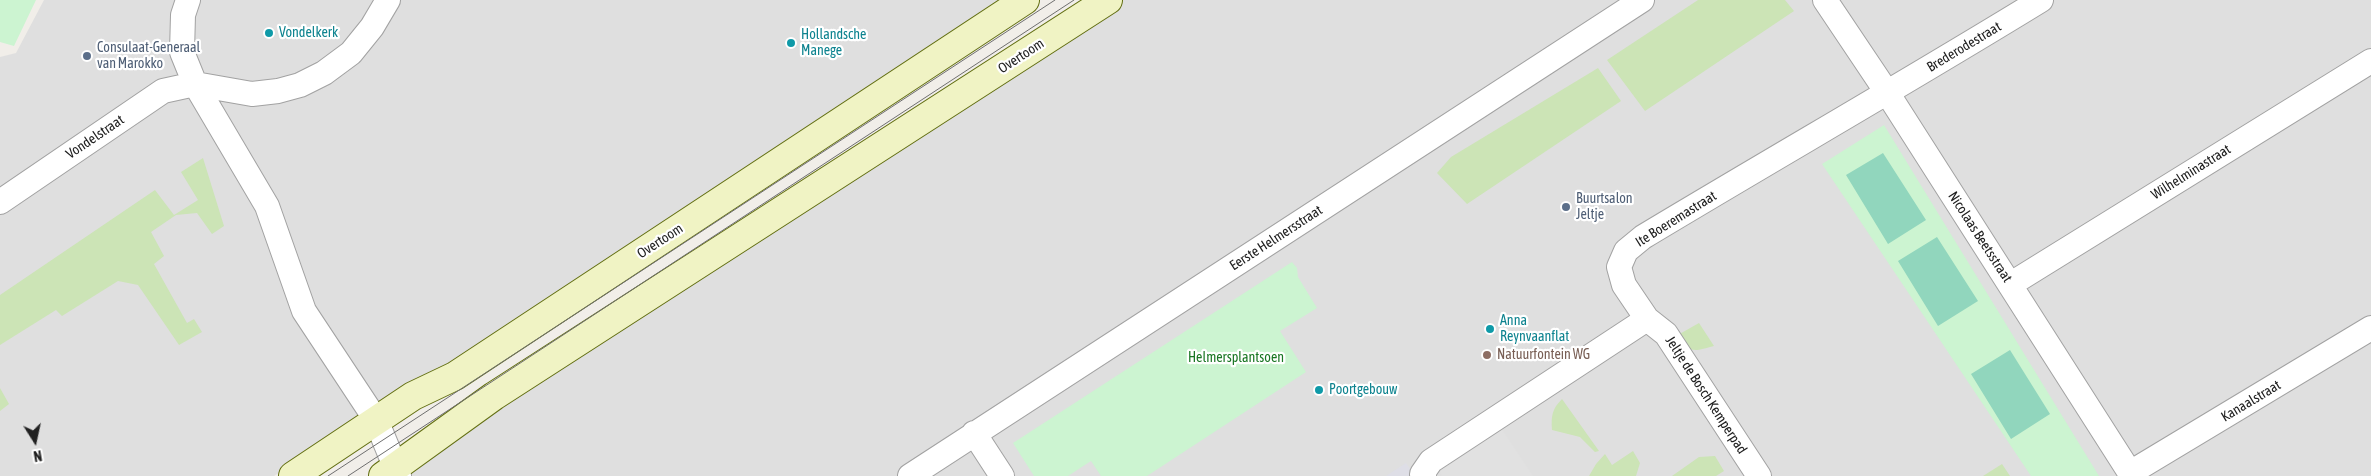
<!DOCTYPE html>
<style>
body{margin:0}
#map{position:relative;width:2371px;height:476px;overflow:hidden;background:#f1eee9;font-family:"Asap Condensed",sans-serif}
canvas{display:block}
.north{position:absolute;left:10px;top:416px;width:50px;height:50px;-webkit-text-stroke:4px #fff;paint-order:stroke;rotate:170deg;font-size:14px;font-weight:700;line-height:20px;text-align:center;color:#212121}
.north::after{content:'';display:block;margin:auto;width:18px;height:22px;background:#212121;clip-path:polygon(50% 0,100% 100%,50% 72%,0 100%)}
</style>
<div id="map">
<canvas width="2371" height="476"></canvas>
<div class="north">N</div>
</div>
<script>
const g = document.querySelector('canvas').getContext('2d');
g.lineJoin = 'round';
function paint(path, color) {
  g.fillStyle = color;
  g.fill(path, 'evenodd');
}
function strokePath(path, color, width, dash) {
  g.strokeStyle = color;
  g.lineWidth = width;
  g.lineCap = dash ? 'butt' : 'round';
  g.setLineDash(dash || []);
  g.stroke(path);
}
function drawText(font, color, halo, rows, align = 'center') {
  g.font = font + ' "Asap Condensed",sans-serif';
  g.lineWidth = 4.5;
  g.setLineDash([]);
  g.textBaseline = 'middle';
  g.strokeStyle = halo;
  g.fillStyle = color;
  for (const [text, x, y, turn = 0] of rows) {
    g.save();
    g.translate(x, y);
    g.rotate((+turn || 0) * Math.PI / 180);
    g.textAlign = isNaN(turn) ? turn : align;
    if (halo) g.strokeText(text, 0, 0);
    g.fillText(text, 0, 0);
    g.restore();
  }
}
paint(new Path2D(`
 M 44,0 L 1012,0 L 274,476 L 0,476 L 0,57 L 16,53 Z
 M 1114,0 L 2371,0 L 2371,476 L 395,476 Z`), '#dfdfdf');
paint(new Path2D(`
 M 1698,0 L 1785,0 L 1794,11 L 1645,111 L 1607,60 Z
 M 1598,68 L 1621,101 L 1467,204 L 1437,173 L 1451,157 Z
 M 203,158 L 224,226 L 212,234 L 197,213 L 176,215 L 151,232 L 164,256 L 154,264 L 187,323 L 194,319 L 202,332 L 179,345 L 138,285 L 118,281 L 62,316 L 56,310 L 0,345 L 0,295 L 155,190 L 174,215 L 198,200 L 181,172 Z
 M 1699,323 L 1714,346 C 1693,352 1690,353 1676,336 Z
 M 0,388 L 9,404 L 0,411 Z
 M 1562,399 L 1599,451 L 1595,452 L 1580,437 L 1552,430 C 1551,416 1552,409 1562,399 Z
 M 1633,451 L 1640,463 L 1636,476 L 1589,476 L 1596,464 L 1605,454 L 1612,465 Z
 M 1715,456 L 1724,471 L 1716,476 L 1672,476 L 1699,457 Z
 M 2002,464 L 2010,476 L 1983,476 Z`), '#cce4b6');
paint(new Path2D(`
 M 0,0 L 36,0 L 14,46 L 0,42 Z
 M 1884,125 L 2099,476 L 2031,476 L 1822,164 Z
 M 1292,262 L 1297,268 L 1298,277 L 1317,308 L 1280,331 L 1306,372 L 1147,476 L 1101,476 L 1091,461 L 1068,476 L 1034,476 L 1013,443 Z`), '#ccf4d1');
paint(new Path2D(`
 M 1883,153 L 1926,220 L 1888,244 L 1846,175 Z
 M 1937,237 L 1978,301 L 1938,326 L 1898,261 Z
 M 2010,350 L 2050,414 L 2011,439 L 1971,374 Z`), '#91d6bd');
paint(new Path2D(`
 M 1488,408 L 1533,476 L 1442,476 L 1437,468 L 1441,438 Z`), '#e1e1e1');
paint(new Path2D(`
 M 1406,463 L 1415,476 L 1386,476 Z`), '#dedee6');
const street = new Path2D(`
 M 188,0 L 183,15 L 182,52 L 195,84 L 267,206 L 304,311 L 376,420 L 399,476
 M 1825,0 L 1888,94 L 2132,476
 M 0,202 L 163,91 L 195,84 L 252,94 L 278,91 L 300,85 L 324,73 L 351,53 L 372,27 L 388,0
 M 2011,284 L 2371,61
 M 974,433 L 1002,476
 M 2130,473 L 2371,328
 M 910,476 L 1642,0
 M 1424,476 L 1422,474 L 1431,461 L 1647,319
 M 1759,476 L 1666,334 L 1647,319 L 1624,285 L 1619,267 L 1626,251 L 1643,237 C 1776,157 1909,81 2041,0`);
const secondary = new Path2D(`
 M 293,476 L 413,396 L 455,376 L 1025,0
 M 383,476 L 494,396 L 1108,0`);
strokePath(street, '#a2a2a2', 26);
strokePath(secondary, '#636f12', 30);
strokePath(street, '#fff', 24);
strokePath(secondary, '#f0f3c4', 28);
strokePath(new Path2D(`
 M 328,476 L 1055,0
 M 348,476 L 1074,0`), '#6f6f6f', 1);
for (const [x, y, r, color] of [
 [269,33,5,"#0f9aa8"],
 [791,43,5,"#0f9aa8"],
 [87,56,5,"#5c6f8a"],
 [1566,207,5,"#5c6f8a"],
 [1490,329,5,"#0f9aa8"],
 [1487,355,5,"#8d6e63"],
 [1319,390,5,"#0f9aa8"]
]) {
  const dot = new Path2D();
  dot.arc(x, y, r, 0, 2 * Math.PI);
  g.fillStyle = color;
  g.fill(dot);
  strokePath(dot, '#fff', 2);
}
drawText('14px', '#0d838f', '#fff', [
 ["Vondelkerk",279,33],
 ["Hollandsche",801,35],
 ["Manege",801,51],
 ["Anna",1500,321],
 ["Reynvaanflat",1500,337],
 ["Poortgebouw",1329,390]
], 'left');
drawText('14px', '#212121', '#fff', [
 ["Brederodestraat",1964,47,-31],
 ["Overtoom",1021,56,-33],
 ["Vondelstraat",95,137,-34],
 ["Wilhelminastraat",2191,172,-32],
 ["Ite Boeremastraat",1676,219,-32],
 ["Nicolaas Beetsstraat",1980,237,57],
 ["Eerste Helmersstraat",1276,238,-33],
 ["Overtoom",660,241,-33],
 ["Jeltje de Bosch Kemperpad",1706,395,57],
 ["Kanaalstraat",2251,401,-31]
]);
drawText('14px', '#4e5e75', '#fff', [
 ["Consulaat-Generaal",97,48],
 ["van Marokko",97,64],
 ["Buurtsalon",1576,199],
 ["Jeltje",1576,215]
], 'left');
drawText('14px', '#785e54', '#fff', [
 ["Natuurfontein WG",1497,355]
], 'left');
drawText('14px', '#197623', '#fff', [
 ["Helmersplantsoen",1236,358]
]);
</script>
